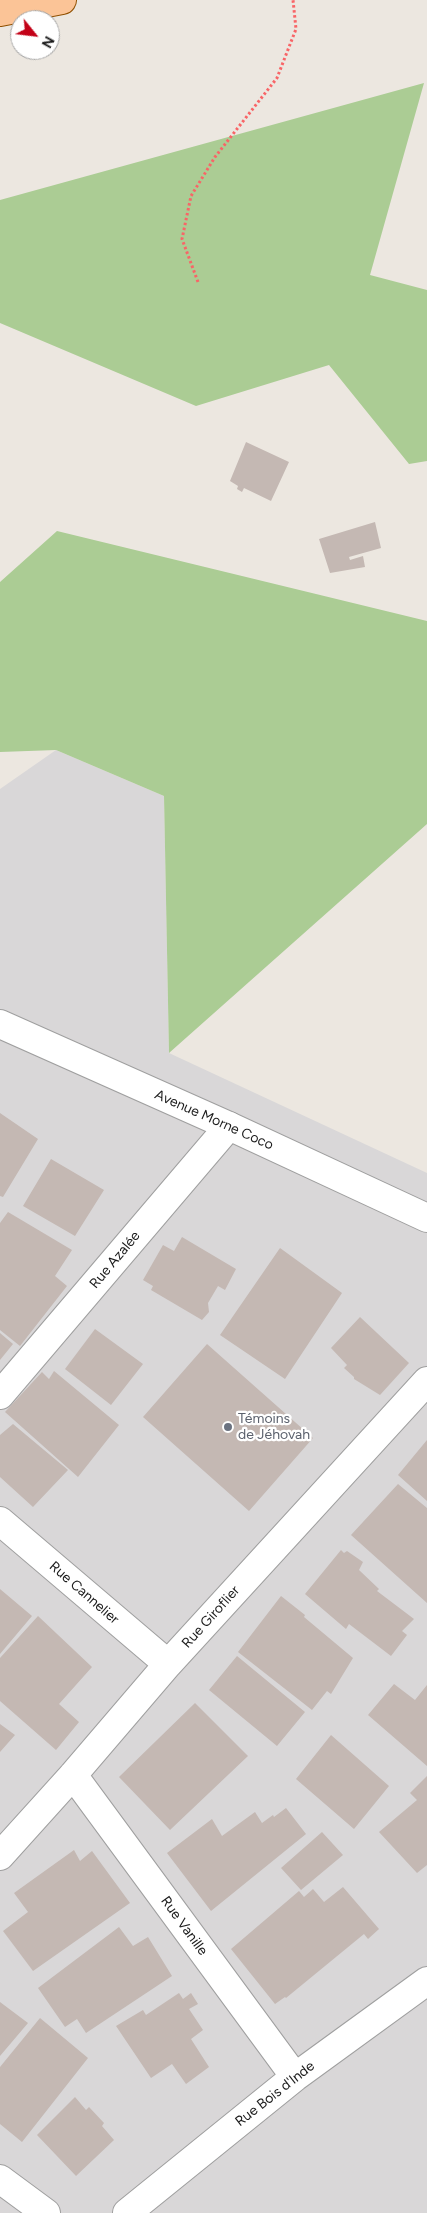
<!DOCTYPE html>
<meta charset="utf-8">
<style>
body{margin:0}
#map{position:relative;width:427px;height:2213px;overflow:hidden;background:#ece7e0;font-family:Figtree,sans-serif}
canvas{display:block}
.north{position:absolute;left:10px;top:10px;width:50px;height:50px;box-sizing:border-box;background:#fff;border:1px solid #a4a4a4;border-radius:50%;rotate:119deg;font-size:14px;font-weight:700;line-height:20px;text-align:center;color:#1b1b1b}
.north::after{content:'';display:block;margin:auto;width:18px;height:22px;background:#c30218;clip-path:polygon(50% 0,100% 100%,50% 72%,0 100%)}
</style>
<div id="map">
<canvas width="427" height="2213"></canvas>
<div class="north">N</div>
</div>
<script>
const g = document.querySelector('canvas').getContext('2d');
g.lineJoin = 'round';
function paint(path, color) {
  g.fillStyle = color;
  g.fill(path, 'evenodd');
}
function strokePath(path, color, width, dash) {
  g.strokeStyle = color;
  g.lineWidth = width;
  g.lineCap = dash ? 'butt' : 'round';
  g.setLineDash(dash || []);
  g.stroke(path);
}
function drawText(font, color, halo, rows, align = 'center') {
  g.font = font + ' Figtree,sans-serif';
  g.lineWidth = 4.5;
  g.setLineDash([]);
  g.textBaseline = 'middle';
  g.strokeStyle = halo;
  g.fillStyle = color;
  for (const [text, x, y, turn = 0] of rows) {
    g.save();
    g.translate(x, y);
    g.rotate((+turn || 0) * Math.PI / 180);
    g.textAlign = isNaN(turn) ? turn : align;
    if (halo) g.strokeText(text, 0, 0);
    g.fillText(text, 0, 0);
    g.restore();
  }
}
paint(new Path2D(`
 M 56,750 L 164,796 L 169,1053 L 427,1173 L 427,2213 L 0,2213 L 0,789 Z`), '#d9d7d8');
paint(new Path2D(`
 M 424,83 L 370,275 L 427,290 L 427,461 L 409,464 L 329,365 L 196,406 L 0,323 L 0,200 Z
 M 57,531 L 427,621 L 427,824 L 169,1053 L 164,796 L 56,750 L 0,752 L 0,582 Z`), '#abcc94');
paint(new Path2D(`
 M 246,442 L 289,462 L 271,501 L 244,488 L 242,492 L 237,489 L 238,486 L 230,481 Z
 M 375,522 L 381,548 L 349,557 L 350,560 L 363,556 L 365,567 L 330,573 L 319,539 Z
 M 0,1113 L 38,1139 L 3,1197 L 0,1196 Z
 M 51,1159 L 104,1190 L 75,1236 L 23,1206 Z
 M 8,1212 L 72,1250 L 55,1276 L 67,1286 L 20,1346 L 0,1330 L 0,1223 Z
 M 182,1237 L 236,1269 L 225,1290 L 218,1286 L 208,1303 L 209,1312 L 202,1320 L 151,1290 L 153,1286 L 143,1280 L 163,1245 L 174,1251 Z
 M 280,1248 L 342,1293 L 285,1379 L 220,1335 Z
 M 360,1317 L 409,1363 L 380,1395 L 354,1379 L 354,1377 L 344,1368 L 347,1365 L 331,1348 Z
 M 95,1329 L 143,1364 L 111,1405 L 65,1369 Z
 M 0,1333 L 13,1344 L 0,1360 Z
 M 207,1344 L 313,1438 L 249,1511 L 143,1417 Z
 M 54,1371 L 119,1425 L 78,1477 L 5,1412 L 42,1372 L 49,1379 Z
 M 13,1424 L 68,1470 L 33,1507 L 0,1477 L 0,1435 Z
 M 427,1440 L 427,1501 L 398,1475 Z
 M 398,1484 L 427,1508 L 427,1603 L 351,1535 Z
 M 341,1550 L 344,1553 L 347,1551 L 363,1562 L 359,1570 L 379,1589 L 377,1591 L 414,1619 L 402,1631 L 407,1635 L 391,1656 L 349,1624 L 346,1629 L 305,1594 Z
 M 0,1589 L 32,1616 L 0,1654 Z
 M 281,1596 L 305,1615 L 304,1617 L 353,1658 L 331,1694 L 327,1691 L 312,1710 L 238,1652 Z
 M 38,1616 L 92,1667 L 59,1704 L 79,1722 L 56,1750 L 0,1701 L 0,1658 Z
 M 237,1656 L 305,1712 L 277,1746 L 209,1690 Z
 M 394,1684 L 415,1700 L 427,1685 L 427,1766 L 368,1715 Z
 M 195,1703 L 248,1756 L 170,1830 L 119,1777 Z
 M 0,1724 L 15,1735 L 0,1752 Z
 M 331,1735 L 389,1786 L 354,1829 L 296,1779 Z
 M 427,1776 L 427,1865 L 417,1873 L 379,1832 L 417,1800 L 410,1793 Z
 M 286,1808 L 306,1834 L 211,1911 L 167,1853 L 212,1819 L 222,1836 L 255,1812 L 262,1823 L 273,1815 L 274,1817 Z
 M 322,1832 L 343,1855 L 301,1890 L 281,1868 Z
 M 74,1850 L 80,1861 L 92,1851 L 130,1903 L 33,1971 L 3,1931 L 28,1912 L 14,1893 Z
 M 343,1887 L 379,1929 L 368,1939 L 364,1934 L 286,1998 L 285,1997 L 275,2004 L 231,1949 L 299,1891 L 304,1897 L 313,1889 L 324,1902 Z
 M 119,1927 L 133,1946 L 148,1937 L 172,1976 L 86,2033 L 77,2019 L 65,2027 L 38,1988 Z
 M 179,1993 L 183,1999 L 191,1993 L 198,2004 L 189,2009 L 203,2030 L 191,2039 L 209,2067 L 186,2084 L 172,2064 L 151,2078 L 116,2026 L 143,2010 L 146,2015 Z
 M 0,2002 L 28,2023 L 0,2056 Z
 M 40,2018 L 88,2058 L 22,2142 L 0,2124 L 0,2067 Z
 M 75,2097 L 86,2110 L 89,2107 L 104,2123 L 102,2126 L 114,2140 L 76,2176 L 37,2135 Z`), '#c4b8b3');
const minor = new Path2D(`
 M 0,1395 L 229,1126
 M 0,1521 L 168,1664
 M 73,1775 L 295,2077
 M 0,1856 L 73,1775 L 168,1664 L 427,1381
 M 0,2179 L 46,2213
 M 127,2213 L 295,2077 L 427,1981`);
const tertiary = new Path2D(`
 M 0,1024 L 229,1126 L 427,1218`);
const primary = new Path2D(`
 M 0,12 L 62,0`);
strokePath(minor, '#9f9f9f', 30);
strokePath(tertiary, '#9f9f9f', 30);
strokePath(primary, '#905001', 30);
strokePath(new Path2D(`
 M 198,282 L 182,239 L 191,196 L 215,157 L 277,78 L 296,29 L 293,0`), '#f86567', 3, [2.5, 2.5]);
strokePath(minor, '#fff', 28);
strokePath(tertiary, '#fff', 28);
strokePath(primary, '#fbc497', 28);
for (const [x, y, r, color] of [
 [228,1427,5,"#6b7280"]
]) {
  const dot = new Path2D();
  dot.arc(x, y, r, 0, 2 * Math.PI);
  g.fillStyle = color;
  g.fill(dot);
  strokePath(dot, '#fff', 2);
}
drawText('14px', '#1b1b1b', '#fff', [
 ["Avenue Morne Coco",214,1120,24],
 ["Rue Azalée",115,1260,-50],
 ["Rue Cannelier",84,1593,41],
 ["Rue Giroflier",211,1617,-48],
 ["Rue Vanille",184,1926,54],
 ["Rue Bois d'Inde",275,2094,-38]
]);
drawText('14px', '#5b616d', '#fff', [
 ["Témoins",238,1419],
 ["de Jéhovah",238,1435]
], 'left');
</script>
